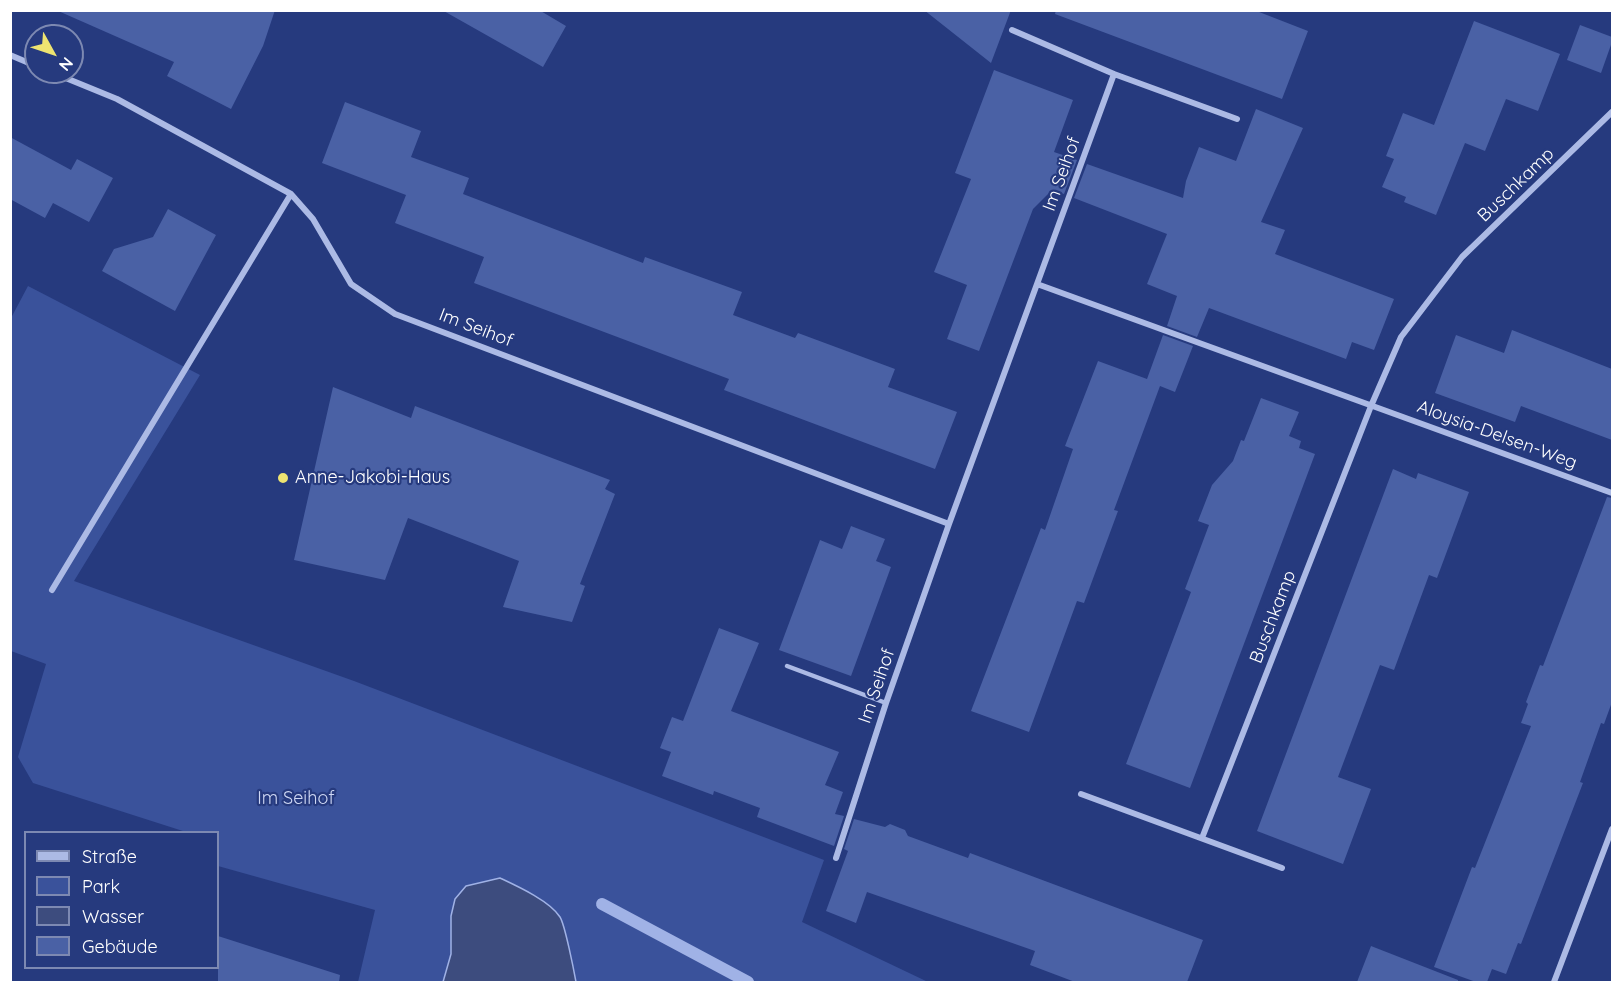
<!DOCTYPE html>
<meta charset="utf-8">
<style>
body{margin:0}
#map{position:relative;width:1623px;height:993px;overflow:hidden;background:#263a7e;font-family:Quicksand,sans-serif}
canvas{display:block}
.frame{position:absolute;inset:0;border:12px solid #fff;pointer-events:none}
.legend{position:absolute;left:24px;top:831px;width:195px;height:138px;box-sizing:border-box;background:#263a7e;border:2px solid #7d89b2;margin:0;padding:8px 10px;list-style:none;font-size:18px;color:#fff}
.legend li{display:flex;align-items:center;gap:12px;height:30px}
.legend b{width:30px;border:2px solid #7d89b2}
.north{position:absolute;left:24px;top:24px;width:60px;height:60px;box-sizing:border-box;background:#263a7e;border:2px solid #7d89b2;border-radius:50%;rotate:130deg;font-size:16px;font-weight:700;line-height:24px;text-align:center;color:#fff}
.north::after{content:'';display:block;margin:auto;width:21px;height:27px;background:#eee471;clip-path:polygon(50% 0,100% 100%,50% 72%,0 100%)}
</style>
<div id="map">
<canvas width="1623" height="993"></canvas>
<div class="frame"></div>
<ul class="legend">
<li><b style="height:8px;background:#acbae5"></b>Straße</li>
<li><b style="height:16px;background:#3a529b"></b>Park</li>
<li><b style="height:16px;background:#3d4c7e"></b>Wasser</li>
<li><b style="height:16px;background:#4a61a5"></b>Gebäude</li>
</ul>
<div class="north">N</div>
</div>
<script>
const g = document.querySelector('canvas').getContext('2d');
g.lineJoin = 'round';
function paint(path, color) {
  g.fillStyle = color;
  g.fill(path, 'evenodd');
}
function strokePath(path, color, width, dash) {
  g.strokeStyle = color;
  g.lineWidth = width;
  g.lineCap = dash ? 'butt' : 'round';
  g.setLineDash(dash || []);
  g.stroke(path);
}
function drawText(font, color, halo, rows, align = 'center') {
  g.font = font + ' Quicksand,sans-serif';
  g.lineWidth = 4.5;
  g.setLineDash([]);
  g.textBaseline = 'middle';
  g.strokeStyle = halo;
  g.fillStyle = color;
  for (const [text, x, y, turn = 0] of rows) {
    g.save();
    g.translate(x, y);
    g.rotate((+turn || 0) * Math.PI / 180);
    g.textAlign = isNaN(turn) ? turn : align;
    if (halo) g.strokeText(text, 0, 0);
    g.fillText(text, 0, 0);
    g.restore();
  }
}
paint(new Path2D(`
 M 28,286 L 200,375 L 74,581 L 354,681 L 824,860 L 802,922 L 928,982 L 576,982 L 560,918 L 544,903 L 521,888 L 500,878 L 466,886 L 451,916 L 451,954 L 443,982 L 358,982 L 375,910 L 218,866 L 218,832 L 186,832 L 33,783 L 18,757 L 46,664 L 11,651 L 10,320 Z`), '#3a529b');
const water = new Path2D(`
 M 500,878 C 517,886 550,901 560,917 C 565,925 574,971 576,982 L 443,982 L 451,954 L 451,916 L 455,899 L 466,886 Z`);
paint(water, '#3d4c7e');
strokePath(water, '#a0b2e6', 1.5);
strokePath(new Path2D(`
 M 602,904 L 748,982`), '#a0b2e6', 12);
paint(new Path2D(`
 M 56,10 L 275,10 L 263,46 L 231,109 L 167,76 L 174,62 Z
 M 442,10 L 539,10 L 566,26 L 543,67 Z
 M 924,10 L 1011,10 L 991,63 Z
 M 1056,10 L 1254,10 L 1308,31 L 1282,99 L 1055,14 Z
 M 1474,21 L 1560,54 L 1538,111 L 1506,99 L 1485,151 L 1465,143 L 1436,215 L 1404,202 L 1406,197 L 1382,187 L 1394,159 L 1386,156 L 1403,113 L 1434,125 Z
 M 1580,25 L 1612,37 L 1612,42 L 1601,73 L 1567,60 Z
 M 994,70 L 1073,100 L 1054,152 L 1077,160 L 1064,194 L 1052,190 L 1033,209 L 979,351 L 947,339 L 967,285 L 934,272 L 971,179 L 955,173 Z
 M 345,102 L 421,131 L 411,157 L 469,178 L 463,194 L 643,263 L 645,257 L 742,292 L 733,315 L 795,338 L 798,333 L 895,369 L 888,387 L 957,412 L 935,469 L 724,390 L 729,379 L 474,283 L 484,257 L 395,223 L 406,195 L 322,163 Z
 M 1256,109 L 1303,128 L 1261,222 L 1285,230 L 1275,254 L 1394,299 L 1374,350 L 1352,342 L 1346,359 L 1209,308 L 1197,337 L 1167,326 L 1177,296 L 1147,284 L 1167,234 L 1074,198 L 1087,164 L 1183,198 L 1186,181 L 1199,147 L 1236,161 Z
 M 10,137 L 71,170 L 77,159 L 113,178 L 89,222 L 53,203 L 45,218 L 10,199 Z
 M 168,209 L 216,235 L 175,311 L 102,271 L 114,249 L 153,237 Z
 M 1512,330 L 1612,369 L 1612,440 L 1521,406 L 1515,422 L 1435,393 L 1456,335 L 1504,353 Z
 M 1163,335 L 1193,346 L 1175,392 L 1160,386 L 1114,510 L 1118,511 L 1084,603 L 1077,601 L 1029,732 L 971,711 L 1041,528 L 1045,530 L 1073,449 L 1065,446 L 1098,361 L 1147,379 Z
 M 333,387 L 411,418 L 415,406 L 610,480 L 605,489 L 615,494 L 580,584 L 585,586 L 572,622 L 503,607 L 519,561 L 408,518 L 385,580 L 294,560 Z
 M 1261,398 L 1299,412 L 1289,436 L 1301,441 L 1299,448 L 1315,454 L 1190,788 L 1126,764 L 1191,592 L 1185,589 L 1209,525 L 1198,521 L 1212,485 L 1233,461 L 1241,440 L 1244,441 Z
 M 1393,469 L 1416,479 L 1418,473 L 1469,492 L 1437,578 L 1429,575 L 1394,670 L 1380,665 L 1338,777 L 1371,789 L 1343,864 L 1257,831 Z
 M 1607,497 L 1612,498 L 1612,702 L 1604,724 L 1601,723 L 1580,782 L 1583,783 L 1521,944 L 1518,943 L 1506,974 L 1492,969 L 1487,982 L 1476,982 L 1434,967 L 1472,867 L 1475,868 L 1531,726 L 1521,723 L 1528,704 L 1526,702 L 1540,665 L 1543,666 Z
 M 851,526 L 885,539 L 876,561 L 891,567 L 851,676 L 779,650 L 820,540 L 842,549 Z
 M 719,628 L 759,643 L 731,711 L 839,752 L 825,785 L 843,792 L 835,814 L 844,816 L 834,846 L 757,817 L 760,808 L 714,791 L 713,795 L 662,776 L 671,752 L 660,748 L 672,717 L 683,721 Z
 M 854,819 L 885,827 L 890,824 L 905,830 L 908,836 L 968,858 L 970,853 L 1203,940 L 1187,982 L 1075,982 L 1030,965 L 1035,951 L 867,892 L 856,923 L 826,911 L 848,851 L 844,849 Z
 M 218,936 L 340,975 L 339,982 L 218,982 Z
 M 1371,946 L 1458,980 L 1458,982 L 1357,982 Z`), '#4a61a5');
strokePath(new Path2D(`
 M 787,666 L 886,703`), '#acbae5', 4.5);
strokePath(new Path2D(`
 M 10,55 L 36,66
 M 51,72 L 117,99 L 291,194 L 313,219 L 351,284 L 395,314 L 949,524 L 886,703 L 836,858
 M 1114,74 L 1237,119
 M 1037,284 L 1612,493
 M 949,524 L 1114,74 L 1012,30
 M 52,590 L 291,194
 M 1081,794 L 1282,868
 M 1202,838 L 1371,406 L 1401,337 L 1462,257 L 1612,112
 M 1554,982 L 1612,829`), '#acbae5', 6);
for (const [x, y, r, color] of [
 [283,478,6,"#eee471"]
]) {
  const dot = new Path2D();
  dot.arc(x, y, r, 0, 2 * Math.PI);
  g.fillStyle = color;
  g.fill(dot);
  strokePath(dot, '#263a7e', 2);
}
drawText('18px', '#fff', '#263a7e', [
 ["Im Seihof",1062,174,-70],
 ["Buschkamp",1516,185,-44],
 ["Im Seihof",476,328,21],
 ["Aloysia-Delsen-Weg",1497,435,20],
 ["Buschkamp",1273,617,-69],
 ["Im Seihof",877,686,-71]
]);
drawText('18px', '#fff', '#263a7e', [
 ["Anne-Jakobi-Haus",295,478]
], 'left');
drawText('18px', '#cfd8f4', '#263a7e', [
 ["Im Seihof",296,799]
]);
</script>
